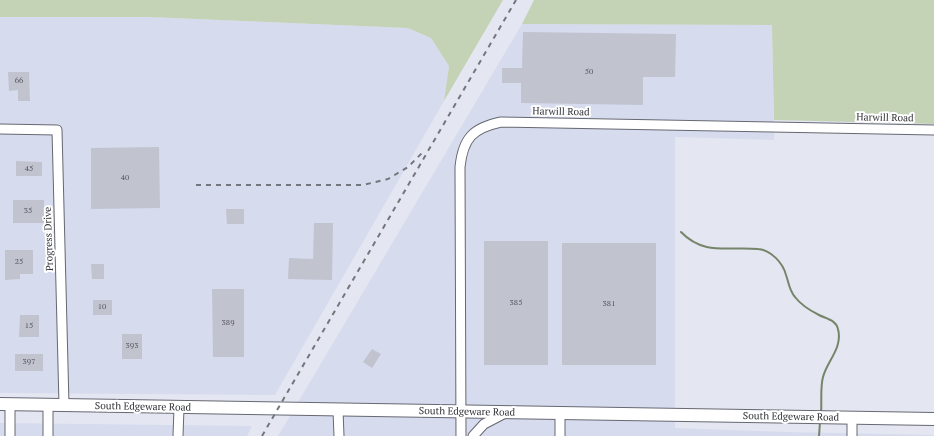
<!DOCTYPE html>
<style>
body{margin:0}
canvas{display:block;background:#e4e6f2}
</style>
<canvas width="934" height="436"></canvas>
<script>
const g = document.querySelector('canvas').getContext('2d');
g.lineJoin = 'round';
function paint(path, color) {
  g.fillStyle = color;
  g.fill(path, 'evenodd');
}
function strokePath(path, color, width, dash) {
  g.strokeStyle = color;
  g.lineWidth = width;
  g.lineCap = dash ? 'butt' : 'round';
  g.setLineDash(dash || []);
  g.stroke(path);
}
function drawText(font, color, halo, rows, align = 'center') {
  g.font = font + ' "PT Serif",serif';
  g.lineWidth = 4;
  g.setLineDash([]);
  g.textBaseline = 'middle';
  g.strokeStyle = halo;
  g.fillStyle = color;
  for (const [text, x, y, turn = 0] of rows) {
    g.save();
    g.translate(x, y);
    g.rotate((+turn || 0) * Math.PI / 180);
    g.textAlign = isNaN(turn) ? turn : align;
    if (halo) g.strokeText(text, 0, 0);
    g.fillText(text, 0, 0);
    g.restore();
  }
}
paint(new Path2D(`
 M 0,17 L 150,17 L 408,28 L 431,38 L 449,66 L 444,101 L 275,395 L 0,393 Z
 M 522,24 L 772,25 L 774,140 L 675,137 L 675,428 L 786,432 L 934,435 L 934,436 L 278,436 Z
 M 0,423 L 252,426 L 247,436 L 0,436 Z`), '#d7dbee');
paint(new Path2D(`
 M 0,0 L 503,0 L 444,101 L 449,66 L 431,38 L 408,28 L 150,17 L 0,17 Z
 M 534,0 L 934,0 L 934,124 L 774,120 L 772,25 L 522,24 Z`), '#c4d3b6');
strokePath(new Path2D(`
 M 681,232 C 704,256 729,246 758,249 C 771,250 783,263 786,275 C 789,283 789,290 795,297 C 801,305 811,311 819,315 C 827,319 836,320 838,329 C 843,348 827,361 823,377 C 820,388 822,402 821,414
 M 819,436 L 820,422`), '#768569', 2);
paint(new Path2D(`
 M 523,32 L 676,34 L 675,77 L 643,77 L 643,105 L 521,103 L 521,83 L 502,83 L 502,68 L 522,68 Z
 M 8,72 L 29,72 L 30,101 L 18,101 L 18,90 L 9,91 Z
 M 159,147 L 160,208 L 91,209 L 91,148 Z
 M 16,161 L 42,162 L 42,176 L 16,176 Z
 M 13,200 L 44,200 L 44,223 L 13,223 Z
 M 226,209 L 244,209 L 244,224 L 227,224 Z
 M 314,223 L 333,223 L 332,280 L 288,279 L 289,258 L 313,259 Z
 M 484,241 L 548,241 L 548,365 L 484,365 Z
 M 562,243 L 656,243 L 656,365 L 562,365 Z
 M 5,250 L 33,250 L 33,274 L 20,274 L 20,279 L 5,280 Z
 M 91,264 L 104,264 L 104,279 L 92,279 Z
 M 212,289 L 244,289 L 244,357 L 213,357 Z
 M 93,300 L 112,300 L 112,315 L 93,315 Z
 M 20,315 L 39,315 L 39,337 L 19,337 Z
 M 122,334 L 142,334 L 142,359 L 122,359 Z
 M 372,349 L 381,354 L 372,368 L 363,362 Z
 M 15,354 L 43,354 L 43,371 L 15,371 Z`), '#c1c3cf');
const minor = new Path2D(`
 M 0,129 L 57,130 L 64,405
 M 10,404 L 10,436
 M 338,410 L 339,436
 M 852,418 L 852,436
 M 48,436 L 48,405
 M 178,436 L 179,408
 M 461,436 L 460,167 C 463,138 473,128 501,122 L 934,130
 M 473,436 L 484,424 L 507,412
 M 560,436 L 560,413`);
const major = new Path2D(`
 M 0,404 L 934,419`);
strokePath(minor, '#666872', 11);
strokePath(major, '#666872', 14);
strokePath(minor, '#fff', 9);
strokePath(major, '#fff', 12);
strokePath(new Path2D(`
 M 196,185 L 363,185 L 388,179 L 408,167 L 423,152
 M 262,436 L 516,0`), '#74767d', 2, [5, 5]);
drawText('8px', '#55565d', null, [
 ["50",589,72],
 ["66",19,81],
 ["45",29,169],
 ["40",125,178],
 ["35",28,211],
 ["25",19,262],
 ["385",516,303],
 ["381",609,304],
 ["10",102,307],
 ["389",228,323],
 ["15",29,326],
 ["393",132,346],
 ["397",29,362]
]);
drawText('10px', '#313237', '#fff', [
 ["Harwill Road",561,112,1],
 ["Harwill Road",885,118,1],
 ["Progress Drive",49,239,-92],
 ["South Edgeware Road",143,407,1],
 ["South Edgeware Road",467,412,1],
 ["South Edgeware Road",791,417,1]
]);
</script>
